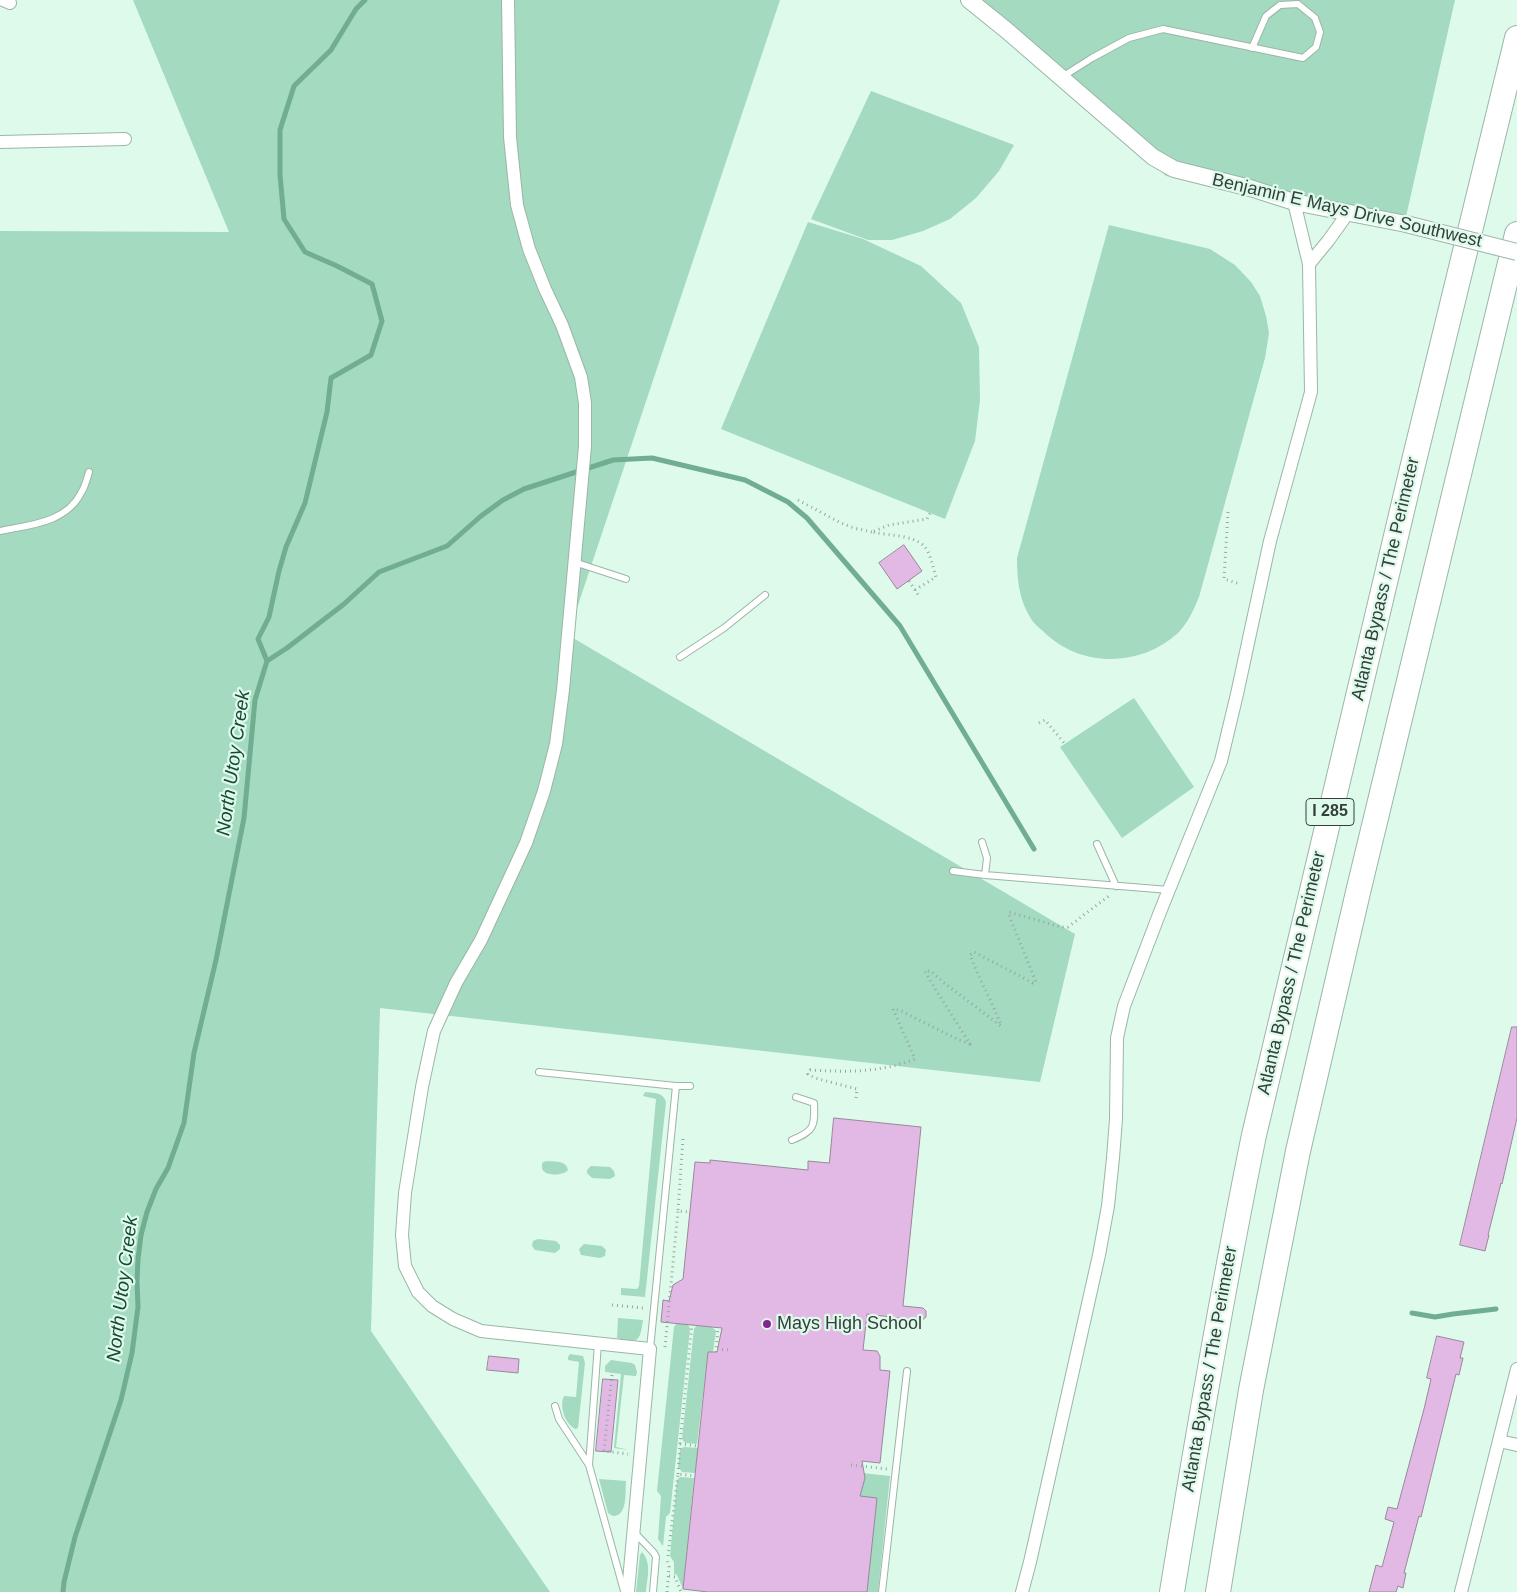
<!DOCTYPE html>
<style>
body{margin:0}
canvas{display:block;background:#ddfaeb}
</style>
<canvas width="1517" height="1592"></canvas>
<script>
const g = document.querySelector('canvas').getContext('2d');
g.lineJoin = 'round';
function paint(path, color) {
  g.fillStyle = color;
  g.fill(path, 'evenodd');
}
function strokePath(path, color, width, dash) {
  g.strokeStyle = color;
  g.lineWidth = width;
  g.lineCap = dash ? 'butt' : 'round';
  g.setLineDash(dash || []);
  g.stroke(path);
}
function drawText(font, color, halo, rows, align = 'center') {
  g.font = font + ' Helvetica,sans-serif';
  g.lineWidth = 4.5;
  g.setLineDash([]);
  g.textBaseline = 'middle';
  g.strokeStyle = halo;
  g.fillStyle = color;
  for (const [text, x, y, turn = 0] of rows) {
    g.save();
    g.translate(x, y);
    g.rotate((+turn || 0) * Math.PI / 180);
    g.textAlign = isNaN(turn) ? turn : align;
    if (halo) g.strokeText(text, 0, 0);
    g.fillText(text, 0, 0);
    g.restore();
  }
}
paint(new Path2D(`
 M 133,0 L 780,0 L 568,635 L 1075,934 L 1040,1082 L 380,1008 L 371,1331 L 550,1592 L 0,1592 L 0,231 L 229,232 Z
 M 975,0 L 1455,0 L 1405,221 L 1166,176 L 1082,94 Z
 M 871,91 L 1014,145 L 999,171 L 976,198 L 950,219 L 923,231 L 892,240 L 868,240 L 811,219 Z
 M 808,222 L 863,239 L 921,266 L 961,303 L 979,347 L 980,400 L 975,441 L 945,519 L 721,429 Z
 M 1109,225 L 1210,249 L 1235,265 L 1251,282 L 1260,296 L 1266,316 L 1269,333 L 1265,358 L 1199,597 C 1194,609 1188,623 1178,633 C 1140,668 1079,668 1043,631 C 1038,627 1033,623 1030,617 C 1019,599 1017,579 1017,558 Z
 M 1134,698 L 1194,787 L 1122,838 L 1060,747 Z
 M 645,1092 C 654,1093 663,1092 666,1102 L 645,1297 L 621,1295 L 621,1288 L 637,1289 L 639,1286 L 656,1099 L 643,1096 Z
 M 547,1161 C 555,1162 566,1160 568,1170 C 563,1177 536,1177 543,1162 Z
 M 591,1166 L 610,1167 L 614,1171 L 615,1176 L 610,1179 L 592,1178 L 587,1173 L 587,1170 Z
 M 538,1239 L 556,1241 L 560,1245 L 560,1249 L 555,1253 L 535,1250 L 532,1246 L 533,1241 Z
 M 584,1244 L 602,1246 L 606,1250 L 605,1256 L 600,1258 L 581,1255 L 579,1249 Z
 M 618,1318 L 643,1320 C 640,1340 639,1345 617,1338 Z
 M 677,1323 L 688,1324 L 690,1329 L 670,1513 L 666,1517 L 663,1546 L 658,1539 L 661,1496 L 657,1491 L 674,1327 Z
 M 697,1325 L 712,1327 L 716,1331 L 713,1352 L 708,1352 L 697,1444 L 685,1443 L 682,1439 L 694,1329 Z
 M 570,1354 L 583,1356 L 585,1363 L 578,1428 L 575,1429 C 565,1423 559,1407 564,1396 L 576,1397 L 579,1362 L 568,1360 L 568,1357 Z
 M 611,1360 L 632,1363 L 635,1365 L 637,1372 L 636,1376 L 624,1375 L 616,1447 L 629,1450 L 614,1448 L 621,1374 L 605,1372 L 605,1366 Z
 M 684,1447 L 698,1448 L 695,1473 L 682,1472 L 678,1467 L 680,1449 Z
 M 862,1473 L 890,1476 L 878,1592 L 867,1592 L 848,1495 L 864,1481 L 865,1477 Z
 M 680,1477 L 694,1478 L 683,1589 L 677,1575 L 674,1574 L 674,1562 L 670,1556 L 677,1480 Z
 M 599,1479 L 626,1481 C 625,1492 628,1516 613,1516 L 608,1513 Z
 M 642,1552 C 652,1563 647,1578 646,1592 L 636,1592 L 640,1555 Z`), '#a4dabf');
strokePath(new Path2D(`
 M 267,661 L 287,648 L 344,604 L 379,572 L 447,546 L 481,516 L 503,500 L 524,489 L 613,460 L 652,458 L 745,480 L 788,502 L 807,518 L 900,626 L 1034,849
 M 1412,1313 L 1435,1317 L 1453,1314 L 1496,1309
 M 63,1592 L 64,1582 L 75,1537 L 121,1400 L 132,1353 L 138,1307 L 137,1282 L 138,1259 L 141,1235 L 147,1212 L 156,1189 L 168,1168 L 184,1123 L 194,1053 L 216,960 L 244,818 L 255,700 L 267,661 L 258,639 L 269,617 L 279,571 L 286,547 L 305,503 L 327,412 L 331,378 L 371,355 L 382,321 L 372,284 L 337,266 L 305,252 L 284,219 L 280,175 L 280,130 L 294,86 L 331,50 L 356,9 L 365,0`), '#71ad91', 5);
const building = new Path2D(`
 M 904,545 L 922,571 L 897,589 L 879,563 Z
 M 1512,1027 L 1517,1027 L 1517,1118 L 1502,1184 L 1501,1183 L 1488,1235 L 1489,1235 L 1485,1251 L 1460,1245 Z
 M 834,1118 L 921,1127 L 903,1306 L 923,1308 L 926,1311 L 926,1317 L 921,1321 L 867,1314 L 863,1350 L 877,1351 L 880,1356 L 880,1370 L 890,1371 L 880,1463 L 862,1461 L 865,1478 L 860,1496 L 877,1498 L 867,1592 L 708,1592 L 683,1589 L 708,1352 L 717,1352 L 722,1328 L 661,1322 L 663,1300 L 669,1301 L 673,1285 L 683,1279 L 695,1162 L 710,1163 L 710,1160 L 808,1170 L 808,1161 L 829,1163 Z
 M 1437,1336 L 1464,1342 L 1460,1358 L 1463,1358 L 1459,1375 L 1456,1374 L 1421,1517 L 1419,1516 L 1404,1573 L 1406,1573 L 1403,1588 L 1398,1586 L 1396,1592 L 1369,1592 L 1376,1565 L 1382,1567 L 1394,1522 L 1385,1519 L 1388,1507 L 1397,1509 L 1424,1409 L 1431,1379 L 1427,1378 Z
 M 489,1356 L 519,1359 L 518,1373 L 487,1370 Z
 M 603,1379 L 618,1380 L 611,1452 L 596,1451 Z`);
paint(building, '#e2b9e5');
strokePath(building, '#9a879b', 1);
const service = new Path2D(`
 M 1062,77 L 1092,58 L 1129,38 L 1163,29 L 1303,58 L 1316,47 L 1320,32 L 1315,18 L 1298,4 L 1280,5 L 1266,16 L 1252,48
 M 0,531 C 29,525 66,523 81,493 C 85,487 87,479 89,472
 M 574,562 L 626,579
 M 680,657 L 724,628 L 765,595
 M 982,842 L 987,858 L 985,875 L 1169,890
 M 1097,844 L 1116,886
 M 953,871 L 985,875
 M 539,1072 L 676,1086 L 650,1349
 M 676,1086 L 690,1086
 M 792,1140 C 814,1131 815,1127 814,1103 L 796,1097
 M 598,1344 L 589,1465 L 624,1591
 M 555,1406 L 559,1419 L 589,1465
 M 634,1532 L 654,1553 L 656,1557 L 653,1592
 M 882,1592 L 907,1371`);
const minor = new Path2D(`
 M 3,0 L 10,3
 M 508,0 L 510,137 L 517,205 L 529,249 L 545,289 L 562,325 L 581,377 L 585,403 L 585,446 L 563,690 L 556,744 L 544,791 L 526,843 L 481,940 L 456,983 L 434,1031 L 422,1087 L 405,1193 L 402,1235 L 405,1266 L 418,1292 L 432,1306 L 453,1319 L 481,1331 L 650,1349 L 628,1592
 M 0,142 L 125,139
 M 1309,264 L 1328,241 L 1348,213
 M 1499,1441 L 1517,1445
 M 1022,1592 L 1030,1562 L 1099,1255 L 1108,1206 L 1113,1158 L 1116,1119 L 1117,1038 L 1124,1006 L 1160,912 L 1221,761 L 1237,694 L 1270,541 L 1311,392 L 1309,264 L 1294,202
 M 1461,1592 L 1517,1369`);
const tertiary = new Path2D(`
 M 969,0 L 1005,29 L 1153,157 L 1174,169 L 1250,188 L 1294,202 L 1406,224`);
const motorway = new Path2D(`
 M 1172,1592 C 1197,1439 1223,1287 1254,1135 L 1411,473 L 1517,38
 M 1218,1592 L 1251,1390 L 1298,1151 L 1359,888 L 1517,234`);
strokePath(service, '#9bb6a8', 8);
strokePath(minor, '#9bb6a8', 14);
strokePath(tertiary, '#9bb6a8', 18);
strokePath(motorway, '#9bb6a8', 26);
strokePath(new Path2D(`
 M 798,500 L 841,523 L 854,528 L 872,532
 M 1228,512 L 1224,579 L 1240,584
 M 909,581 L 919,596
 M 915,590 L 936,577 C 933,568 931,555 925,547 C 913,534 888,536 872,532 L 889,525 L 927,519 L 930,513
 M 1039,723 L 1045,720 L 1065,744
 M 856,1098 L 857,1089 L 815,1078 L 808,1074 L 810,1070 C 846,1072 880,1073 915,1059 L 893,1009 L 899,1010 L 959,1040 L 970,1044 L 934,987 L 925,971 L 931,971 L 943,982 L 1001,1026 C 993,1002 979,980 970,955 L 974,952 L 1033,983 L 1036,982 L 1010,918 L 1009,912 L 1061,927 L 1068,927 L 1110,895
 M 683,1139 L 678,1211 L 690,1212
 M 612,1305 L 643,1308
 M 665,1347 L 678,1211
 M 717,1349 L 730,1350
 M 716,1352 L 718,1327
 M 612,1375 L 604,1451 L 628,1454
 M 680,1444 L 692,1324
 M 851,1465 L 887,1469
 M 678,1474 L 680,1444 L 698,1446
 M 668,1556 L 678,1474 L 695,1476
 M 669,1576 L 675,1577 L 681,1592
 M 667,1592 L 669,1567 L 667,1559`), '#94a99e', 3, [1, 4]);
strokePath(service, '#fff', 6);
strokePath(minor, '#fff', 12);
strokePath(tertiary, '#fff', 16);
strokePath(motorway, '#fff', 24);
const tertiaryBridge = new Path2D(`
 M 1406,224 L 1517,252`);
strokePath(tertiaryBridge, '#9bb6a8', 18, []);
strokePath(tertiaryBridge, '#fff', 16);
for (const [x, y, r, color] of [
 [767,1324,5,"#85248e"]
]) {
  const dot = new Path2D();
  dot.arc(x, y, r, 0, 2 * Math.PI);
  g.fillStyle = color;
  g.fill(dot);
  strokePath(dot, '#ddfaeb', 2);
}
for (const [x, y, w] of [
 [1330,812,48]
]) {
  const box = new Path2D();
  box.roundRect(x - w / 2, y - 13.5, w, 27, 4);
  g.fillStyle = '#ddfaeb';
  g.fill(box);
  strokePath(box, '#343f3a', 1);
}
drawText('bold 16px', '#343f3a', null, [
 ["I 285",1330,812]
]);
drawText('18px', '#343f3a', '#ddfaeb', [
 ["Benjamin E Mays Drive Southwest",1347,211,13],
 ["Atlanta Bypass / The Perimeter",1386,579,-77],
 ["Atlanta Bypass / The Perimeter",1292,973,-77],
 ["Atlanta Bypass / The Perimeter",1210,1369,-80]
]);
drawText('18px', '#343f3a', '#ddfaeb', [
 ["Mays High School",777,1324]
], 'left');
drawText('italic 19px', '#184834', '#ddfaeb', [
 ["North Utoy Creek",234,763,-82],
 ["North Utoy Creek",123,1289,-83]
]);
</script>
